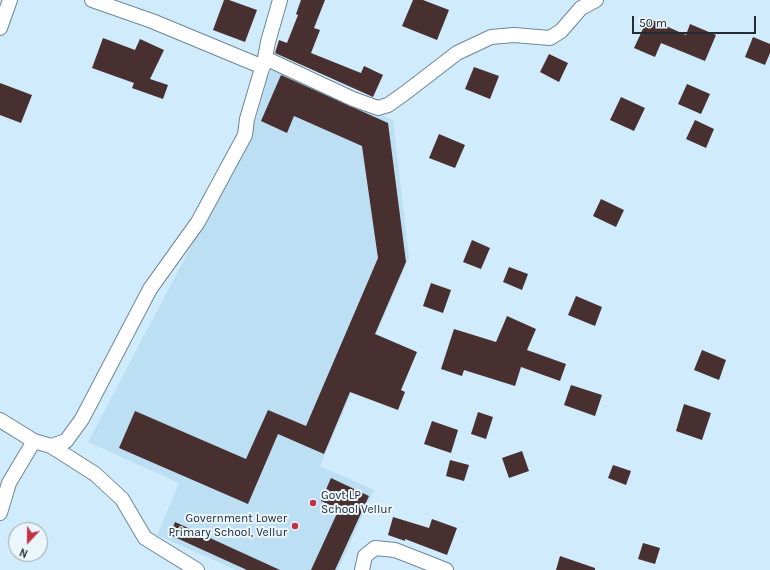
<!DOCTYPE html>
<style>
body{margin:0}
#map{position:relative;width:770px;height:570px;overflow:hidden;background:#d0ebfb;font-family:Karla,sans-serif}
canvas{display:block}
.north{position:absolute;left:8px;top:522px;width:40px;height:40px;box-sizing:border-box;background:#eaf5fc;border:1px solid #9aa5ab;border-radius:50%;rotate:202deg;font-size:11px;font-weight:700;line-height:16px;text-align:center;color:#222c32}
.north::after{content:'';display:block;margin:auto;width:14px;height:18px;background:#c13044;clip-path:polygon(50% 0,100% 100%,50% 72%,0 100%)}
.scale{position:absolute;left:632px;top:16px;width:124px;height:18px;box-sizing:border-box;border:2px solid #222c32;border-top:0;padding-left:5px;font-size:12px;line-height:14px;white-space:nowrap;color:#222c32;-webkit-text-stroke:3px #eaf5fc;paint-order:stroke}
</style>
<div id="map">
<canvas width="770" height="570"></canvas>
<div class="north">N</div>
<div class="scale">50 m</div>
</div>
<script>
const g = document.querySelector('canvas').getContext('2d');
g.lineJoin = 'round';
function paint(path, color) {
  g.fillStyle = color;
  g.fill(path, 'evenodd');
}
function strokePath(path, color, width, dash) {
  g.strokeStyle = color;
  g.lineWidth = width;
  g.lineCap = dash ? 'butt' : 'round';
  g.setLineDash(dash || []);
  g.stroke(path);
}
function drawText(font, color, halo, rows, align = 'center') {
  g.font = font + ' Karla,sans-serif';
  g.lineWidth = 4;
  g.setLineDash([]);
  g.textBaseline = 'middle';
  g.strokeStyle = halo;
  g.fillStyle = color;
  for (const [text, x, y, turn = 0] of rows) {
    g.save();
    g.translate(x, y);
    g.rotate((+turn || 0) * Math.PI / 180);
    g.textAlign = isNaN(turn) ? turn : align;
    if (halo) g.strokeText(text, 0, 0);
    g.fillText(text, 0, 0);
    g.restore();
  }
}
paint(new Path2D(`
 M 270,69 L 393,120 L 409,258 L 320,466 L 374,490 L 338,570 L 236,570 L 157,535 L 179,483 L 88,442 L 252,131 Z`), '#bcdff3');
paint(new Path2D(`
 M 224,0 L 229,0 L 257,10 L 245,42 L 213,30 Z
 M 301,0 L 325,0 L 314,28 L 320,30 L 311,53 L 361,73 L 364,66 L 383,75 L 373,97 L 275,53 L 279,40 L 287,43 L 298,15 L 296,14 Z
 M 413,0 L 423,0 L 449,10 L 437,40 L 402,26 Z
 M 648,18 L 686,35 L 690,24 L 716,35 L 705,61 L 661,43 L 655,57 L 634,48 Z
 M 753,37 L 770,44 L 770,53 L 765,65 L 745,57 Z
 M 103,38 L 135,50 L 140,39 L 164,50 L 150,79 L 168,85 L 163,99 L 132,88 L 134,83 L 92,68 Z
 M 549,54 L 568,63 L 559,82 L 540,72 Z
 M 474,67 L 499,76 L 490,99 L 465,89 Z
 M 281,75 L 388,123 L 406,262 L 375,334 L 417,352 L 401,390 L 405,392 L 398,410 L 350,392 L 324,454 L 278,434 L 248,504 L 119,448 L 135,411 L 246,459 L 268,410 L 306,426 L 378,258 L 362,146 L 294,116 L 287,133 L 261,121 Z
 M 0,83 L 32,95 L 21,123 L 0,115 Z
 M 687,84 L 710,94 L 701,114 L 678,104 Z
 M 621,97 L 645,108 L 634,131 L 610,120 Z
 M 695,120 L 714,129 L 706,148 L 686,139 Z
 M 439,134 L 465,145 L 455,168 L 429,158 Z
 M 601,199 L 624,210 L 616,227 L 593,216 Z
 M 472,240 L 490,248 L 481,269 L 463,262 Z
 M 509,267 L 528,274 L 522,290 L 503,282 Z
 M 431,283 L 451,290 L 443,313 L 423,306 Z
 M 576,296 L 602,307 L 595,326 L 568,315 Z
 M 507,316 L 536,329 L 527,350 L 566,364 L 560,381 L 521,367 L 515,386 L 464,370 L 462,376 L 441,369 L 454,329 L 496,342 Z
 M 702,350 L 726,360 L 719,380 L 694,370 Z
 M 571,385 L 602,395 L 595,416 L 564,405 Z
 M 684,404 L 711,413 L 702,440 L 676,431 Z
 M 478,412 L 493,417 L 486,439 L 471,434 Z
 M 432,421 L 458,430 L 451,453 L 424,444 Z
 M 522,451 L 529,471 L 509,478 L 502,458 Z
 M 450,460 L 469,465 L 464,481 L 446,476 Z
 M 613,465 L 631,471 L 626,485 L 608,478 Z
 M 331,478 L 369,496 L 335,570 L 311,570 L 339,509 L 321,501 Z
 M 393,517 L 429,528 L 432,519 L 457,528 L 447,555 L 405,539 L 405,541 L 388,535 Z
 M 175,522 L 280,570 L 247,570 L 170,535 Z
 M 643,543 L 660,548 L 655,564 L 638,559 Z
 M 560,556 L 595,568 L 595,570 L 556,570 Z`), '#483030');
const street = new Path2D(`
 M 92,0 L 152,21 L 263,67
 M 280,0 L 268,42 L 265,58 L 353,99 L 378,108 L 388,105 L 405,93 L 457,53 L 491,37 L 514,35 L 550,38 L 561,31 L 581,8 L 596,0
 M 0,28 L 10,0
 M 0,420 L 34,441 L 51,446 L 95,474 L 122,499 L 145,538 L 197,570
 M 51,446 L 66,441 L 82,419 L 150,289 L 198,222 L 245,135 L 247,119 L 265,58
 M 0,513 L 9,483 L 34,441
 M 362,570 L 365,556 L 375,548 L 395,550 L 446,570`);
strokePath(street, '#6e8795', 16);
strokePath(street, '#fff', 14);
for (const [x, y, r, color] of [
 [313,503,4,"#c13044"],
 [295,526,4,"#c13044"]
]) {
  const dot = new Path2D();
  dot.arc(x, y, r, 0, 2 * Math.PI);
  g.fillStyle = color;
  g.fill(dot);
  strokePath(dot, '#eaf5fc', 1.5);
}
drawText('12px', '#222c32', '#eaf5fc', [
 ["Govt LP",321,496],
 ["School Vellur",321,510],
 ["Government Lower",287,519,"right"],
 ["Primary School, Vellur",287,533,"right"]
], 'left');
</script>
